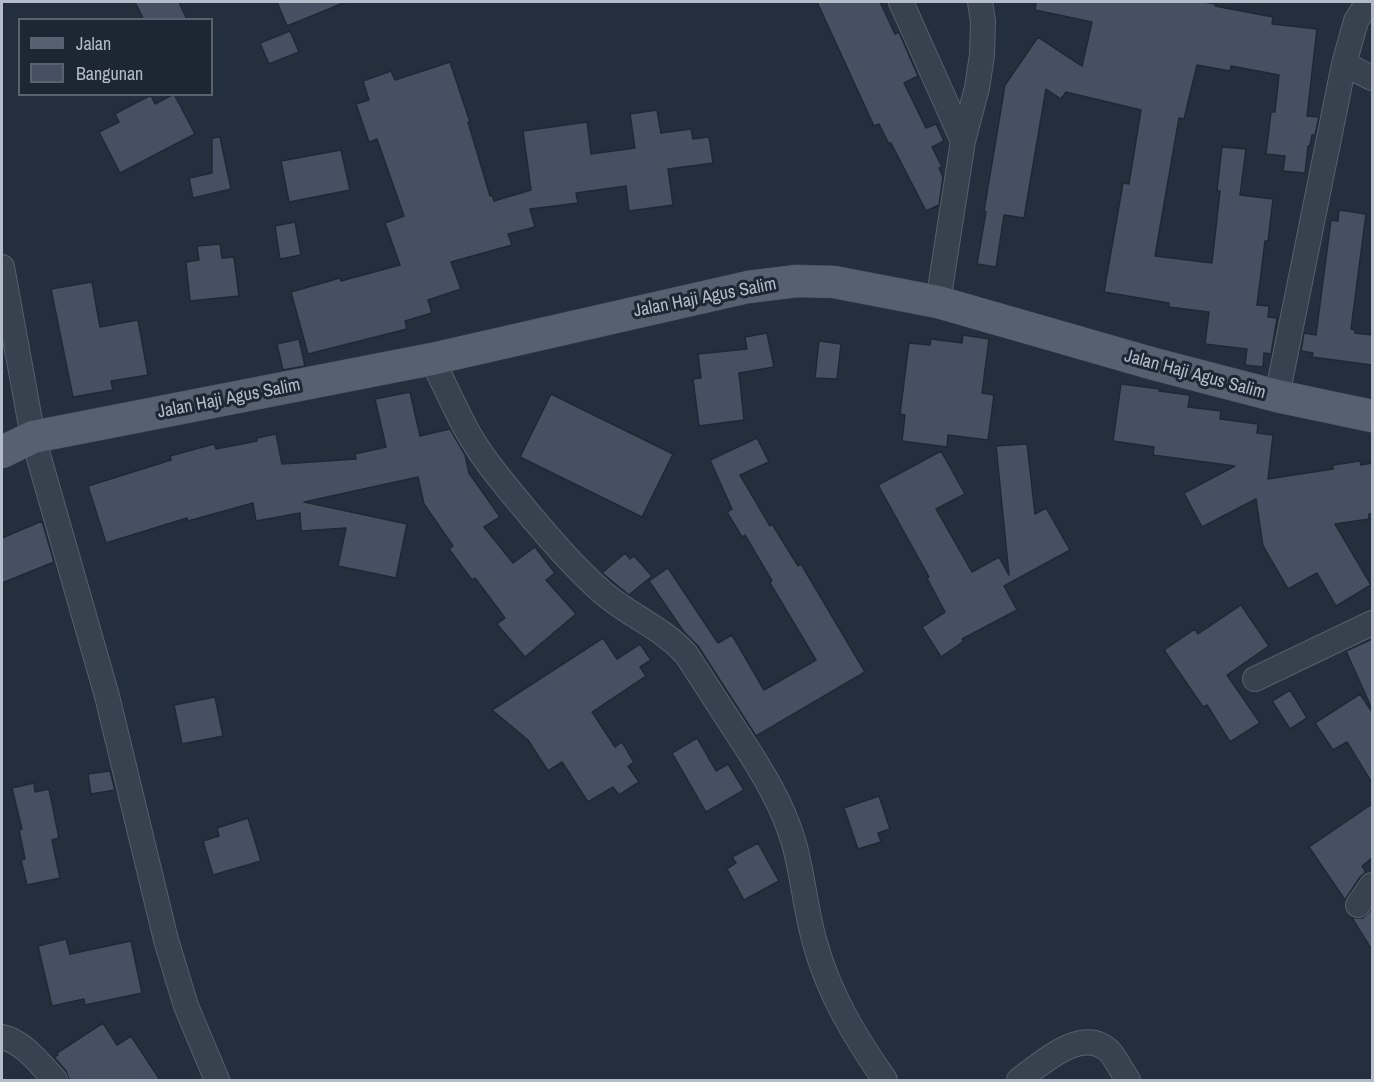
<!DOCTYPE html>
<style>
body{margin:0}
#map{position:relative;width:1374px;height:1082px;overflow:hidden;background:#242f3e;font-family:"Archivo Narrow",sans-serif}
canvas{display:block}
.frame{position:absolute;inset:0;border:3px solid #b4bcc9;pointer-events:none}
.legend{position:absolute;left:18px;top:18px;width:195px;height:78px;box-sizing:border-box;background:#1d2633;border:2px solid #59626f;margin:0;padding:8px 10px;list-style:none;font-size:18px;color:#b4bcc9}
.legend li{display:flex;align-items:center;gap:12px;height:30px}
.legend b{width:30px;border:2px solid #59626f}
</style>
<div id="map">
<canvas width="1374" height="1082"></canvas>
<div class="frame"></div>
<ul class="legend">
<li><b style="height:8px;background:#56606e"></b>Jalan</li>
<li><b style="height:16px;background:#455162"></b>Bangunan</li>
</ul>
</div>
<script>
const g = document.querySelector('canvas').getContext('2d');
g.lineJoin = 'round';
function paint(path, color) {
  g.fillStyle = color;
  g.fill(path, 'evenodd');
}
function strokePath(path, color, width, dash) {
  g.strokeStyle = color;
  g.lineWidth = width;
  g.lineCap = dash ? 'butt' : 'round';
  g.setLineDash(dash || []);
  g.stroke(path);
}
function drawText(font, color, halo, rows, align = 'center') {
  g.font = font + ' "Archivo Narrow",sans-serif';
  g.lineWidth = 6;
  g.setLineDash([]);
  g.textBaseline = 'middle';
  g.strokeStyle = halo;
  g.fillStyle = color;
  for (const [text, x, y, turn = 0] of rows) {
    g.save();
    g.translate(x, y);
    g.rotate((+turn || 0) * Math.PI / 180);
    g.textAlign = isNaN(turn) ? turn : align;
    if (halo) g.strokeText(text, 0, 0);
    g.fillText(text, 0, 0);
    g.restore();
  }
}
const building = new Path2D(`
 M 135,2 L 179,2 L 187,20 L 144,20 Z
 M 277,2 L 346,2 L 287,26 Z
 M 817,2 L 880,2 L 895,34 L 899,32 L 918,76 L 904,83 L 926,128 L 936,124 L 944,141 L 932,147 L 942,167 L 939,168 L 943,177 L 939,205 L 926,211 L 891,143 L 889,144 L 879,124 L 874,126 Z
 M 1036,2 L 1203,2 L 1216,4 L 1215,6 L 1273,17 L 1272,24 L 1317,29 L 1307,116 L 1319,117 L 1315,135 L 1312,135 L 1310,146 L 1308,146 L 1305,173 L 1283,171 L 1285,156 L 1266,154 L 1271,112 L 1275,112 L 1279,75 L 1231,66 L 1230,71 L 1197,65 L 1184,119 L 1179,118 L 1155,256 L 1212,263 L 1220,191 L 1217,191 L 1222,147 L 1246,149 L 1240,195 L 1273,199 L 1268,241 L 1265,241 L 1257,305 L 1269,306 L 1268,317 L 1277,318 L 1271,354 L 1264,353 L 1263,367 L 1245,365 L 1247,349 L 1205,344 L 1209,312 L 1169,307 L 1169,303 L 1104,292 L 1123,183 L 1129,184 L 1141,110 L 1066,92 L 1061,99 L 1046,89 L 1024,218 L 1004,215 L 996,267 L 977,264 L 986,212 L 984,211 L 1005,85 L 1038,37 L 1082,66 L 1092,22 L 1035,10 Z
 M 290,31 L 299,52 L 269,64 L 260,43 Z
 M 450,62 L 470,122 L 468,122 L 490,196 L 492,195 L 494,201 L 531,190 L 523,131 L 587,122 L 591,154 L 635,148 L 630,114 L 657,110 L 661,133 L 691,129 L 693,139 L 709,137 L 713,163 L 668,169 L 673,205 L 629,211 L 626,186 L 576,193 L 578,203 L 530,209 L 535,227 L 508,234 L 512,245 L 451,262 L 461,289 L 428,300 L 432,313 L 405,321 L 407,329 L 308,354 L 291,292 L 340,278 L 341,281 L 400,265 L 385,223 L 404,216 L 377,139 L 369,142 L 356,104 L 369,100 L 363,81 L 391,71 L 395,80 Z
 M 174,94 L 195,134 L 120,173 L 99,132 L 119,122 L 115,114 L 124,109 L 151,95 L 155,104 Z
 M 220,137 L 231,189 L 193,198 L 189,178 L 212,173 L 212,138 Z
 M 341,150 L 350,190 L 289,202 L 281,161 Z
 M 1339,210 L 1366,214 L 1351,329 L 1355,330 L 1355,333 L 1372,335 L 1372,365 L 1312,357 L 1313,353 L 1301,351 L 1304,333 L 1316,335 L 1331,220 L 1338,221 Z
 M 295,222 L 301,255 L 280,259 L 275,226 Z
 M 220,244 L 222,258 L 234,257 L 239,296 L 190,301 L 186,262 L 199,260 L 197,246 Z
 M 92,282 L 100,327 L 138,320 L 148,375 L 111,381 L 113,390 L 73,397 L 51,289 Z
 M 767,333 L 774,367 L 739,373 L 744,420 L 699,426 L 693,379 L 701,378 L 698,354 L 747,349 L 745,337 Z
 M 963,335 L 989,339 L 982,393 L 994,395 L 988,440 L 948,435 L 947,447 L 902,441 L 905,415 L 900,414 L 909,343 L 930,345 L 931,339 L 962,343 Z
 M 299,339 L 305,366 L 283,370 L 277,344 Z
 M 819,341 L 841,344 L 837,379 L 815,378 Z
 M 1121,384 L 1160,389 L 1159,391 L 1190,395 L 1188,407 L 1221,411 L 1220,419 L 1258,424 L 1257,433 L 1273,435 L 1268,479 L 1333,469 L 1333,465 L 1360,461 L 1361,465 L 1372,463 L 1372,514 L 1369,514 L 1369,519 L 1335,524 L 1371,585 L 1336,606 L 1317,573 L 1288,589 L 1263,546 L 1256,499 L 1202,527 L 1184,493 L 1235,466 L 1153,455 L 1154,447 L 1113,441 Z
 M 410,392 L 420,436 L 450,429 L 465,455 L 469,473 L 500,517 L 484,527 L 513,563 L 535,547 L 555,573 L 546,580 L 576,614 L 525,657 L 497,624 L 505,618 L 475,578 L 472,580 L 449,549 L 453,546 L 424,504 L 418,477 L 304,502 L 407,524 L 396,578 L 338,566 L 346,528 L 301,531 L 300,513 L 256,521 L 253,503 L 188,521 L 187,518 L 106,543 L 88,486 L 171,460 L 170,456 L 214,444 L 216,449 L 257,441 L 257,438 L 276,434 L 282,464 L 356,459 L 355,454 L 386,447 L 375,399 Z
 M 551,394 L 673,454 L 642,517 L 520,457 Z
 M 757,438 L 769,462 L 740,475 L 770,526 L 772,524 L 798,566 L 801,564 L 865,672 L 756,736 L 698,646 L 684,632 L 649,581 L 668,568 L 718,643 L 732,635 L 764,690 L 816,660 L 770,583 L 772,581 L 745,535 L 742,537 L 727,512 L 732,509 L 710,460 Z
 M 1027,444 L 1035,514 L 1046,508 L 1070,550 L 1004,586 L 1017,610 L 962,639 L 964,641 L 941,657 L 922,627 L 945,612 L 927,578 L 929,577 L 878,485 L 941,451 L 965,494 L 936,509 L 972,572 L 999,557 L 1009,575 L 996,446 Z
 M 42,521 L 54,562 L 2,583 L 2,538 Z
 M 625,553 L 630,559 L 634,556 L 652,576 L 629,595 L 602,573 Z
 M 1241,605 L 1269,646 L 1227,675 L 1260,723 L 1230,742 L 1207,705 L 1203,707 L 1164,650 L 1195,629 L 1198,634 Z
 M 603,638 L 617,659 L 640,644 L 651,660 L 640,667 L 646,676 L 592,712 L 615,747 L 622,742 L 634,762 L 628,766 L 639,782 L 619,795 L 613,787 L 588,802 L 562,762 L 548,771 L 528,740 L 492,710 Z
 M 1372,639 L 1372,709 L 1346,651 Z
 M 1290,690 L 1307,718 L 1290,729 L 1272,701 Z
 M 1360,694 L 1372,712 L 1372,783 L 1347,742 L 1333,750 L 1315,723 Z
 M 215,697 L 223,736 L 182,744 L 174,705 Z
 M 697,738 L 716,771 L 728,764 L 744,790 L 706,812 L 672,753 Z
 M 110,771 L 115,790 L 91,794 L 88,774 Z
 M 34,783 L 35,792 L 49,789 L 59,838 L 52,840 L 60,878 L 27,885 L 21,860 L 25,859 L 19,830 L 22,829 L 12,788 Z
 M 879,796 L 890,829 L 878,833 L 881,842 L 858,849 L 844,808 Z
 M 1372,804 L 1372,858 L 1362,866 L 1366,872 L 1360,877 L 1345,900 L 1309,847 Z
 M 248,818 L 261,861 L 213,875 L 203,841 L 219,836 L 217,828 Z
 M 758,843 L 779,881 L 744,900 L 727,869 L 736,863 L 732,857 Z
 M 1372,909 L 1372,950 L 1352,918 L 1363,918 Z
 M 66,939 L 70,954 L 131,941 L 142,993 L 85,1005 L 84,999 L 52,1006 L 38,946 Z
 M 103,1023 L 117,1045 L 131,1036 L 160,1080 L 69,1080 L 66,1071 L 54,1057 L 58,1055 L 57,1053 Z`);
paint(building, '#455162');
strokePath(building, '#1f2835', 1.5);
const minor = new Path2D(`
 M 901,2 L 963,141
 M 1344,64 L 1372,78
 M 2,267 L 33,437 L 107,696 L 166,940 L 186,1006 L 217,1080
 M 938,302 L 963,141 L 977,88 L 982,55 L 983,21 L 980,2
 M 432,359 C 443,382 454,406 466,429 C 483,460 507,487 529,514 C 552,541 575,568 601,591 C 629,616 660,626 686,654 C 705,683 724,713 743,742 C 763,773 782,804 793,840 C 803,873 805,909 815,943 C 829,994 855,1037 885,1080
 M 1277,396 L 1344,64 L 1356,21 L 1368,2
 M 1255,679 L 1372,623
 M 1358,905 L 1372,885
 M 2,1037 C 24,1042 40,1064 55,1080
 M 1019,1080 C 1041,1064 1083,1024 1110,1052 C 1117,1060 1122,1072 1128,1080`);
const major = new Path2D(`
 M 2,452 L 33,437 L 432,359 L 748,287 L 797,281 L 834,282 L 938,302 L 1154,364 L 1277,396 L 1372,416`);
strokePath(minor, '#565f6c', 26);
strokePath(major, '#414a57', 33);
strokePath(minor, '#38414e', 24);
strokePath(major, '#56606e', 32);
drawText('18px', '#b4bcc9', '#1d2633', [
 ["Jalan Haji Agus Salim",705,298,-11],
 ["Jalan Haji Agus Salim",1195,375,15],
 ["Jalan Haji Agus Salim",229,399,-11]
]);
</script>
